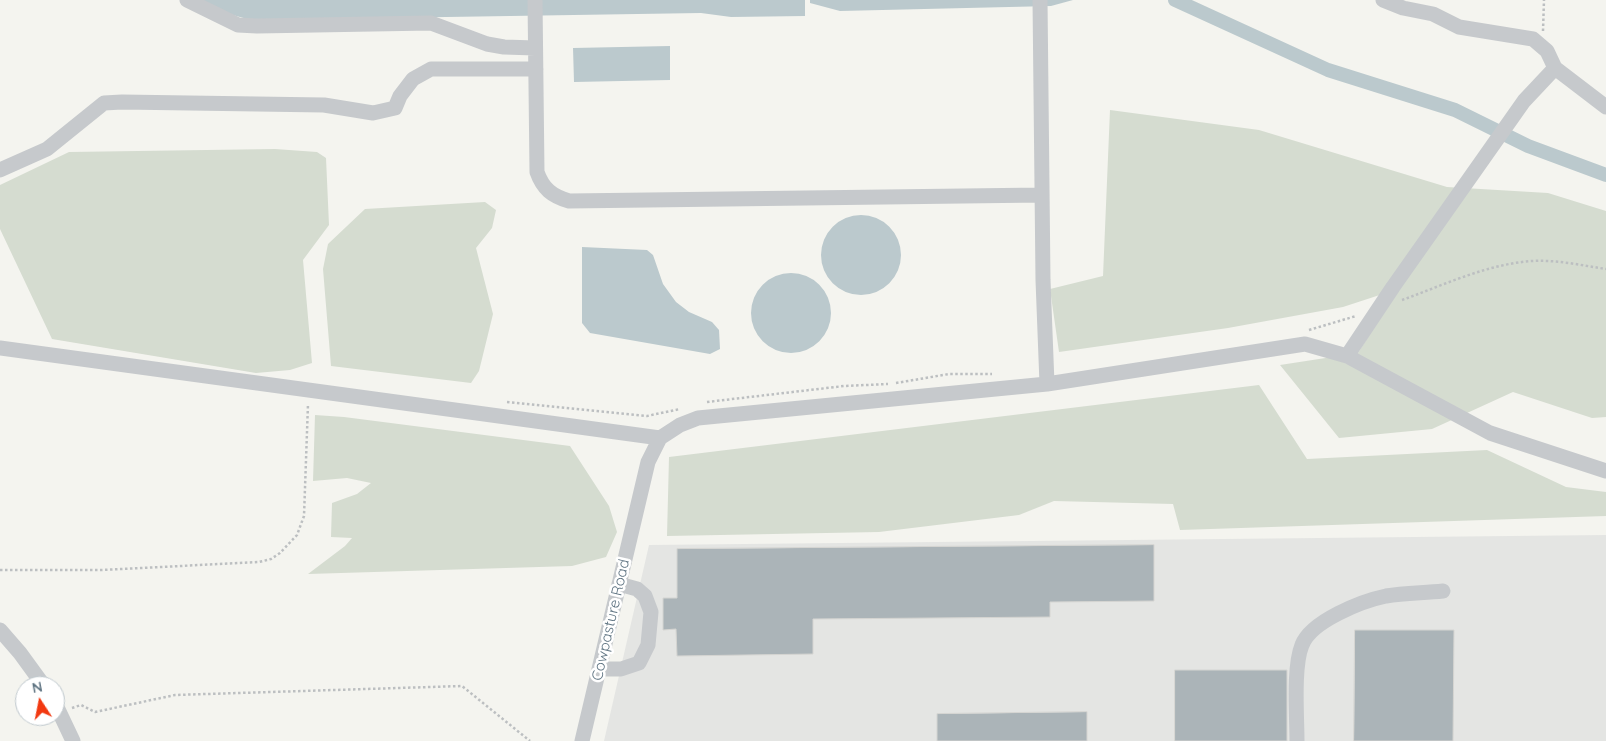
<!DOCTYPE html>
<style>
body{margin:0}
#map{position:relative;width:1606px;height:741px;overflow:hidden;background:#f4f4ef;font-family:Quicksand,sans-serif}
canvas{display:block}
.north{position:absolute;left:15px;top:676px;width:50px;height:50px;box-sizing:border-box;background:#fff;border:1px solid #bfc8cd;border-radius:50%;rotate:349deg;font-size:14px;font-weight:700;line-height:20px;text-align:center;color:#607583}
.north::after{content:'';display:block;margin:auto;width:18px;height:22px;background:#f23911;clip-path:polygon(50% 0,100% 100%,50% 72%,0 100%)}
</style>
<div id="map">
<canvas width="1606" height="741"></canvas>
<div class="north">N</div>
</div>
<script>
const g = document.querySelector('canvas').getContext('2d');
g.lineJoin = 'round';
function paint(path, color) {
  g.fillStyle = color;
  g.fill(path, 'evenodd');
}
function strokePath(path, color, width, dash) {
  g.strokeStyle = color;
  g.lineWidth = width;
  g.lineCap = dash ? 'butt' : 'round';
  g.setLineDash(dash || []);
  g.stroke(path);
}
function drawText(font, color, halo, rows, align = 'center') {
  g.font = font + ' Quicksand,sans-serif';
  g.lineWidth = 5;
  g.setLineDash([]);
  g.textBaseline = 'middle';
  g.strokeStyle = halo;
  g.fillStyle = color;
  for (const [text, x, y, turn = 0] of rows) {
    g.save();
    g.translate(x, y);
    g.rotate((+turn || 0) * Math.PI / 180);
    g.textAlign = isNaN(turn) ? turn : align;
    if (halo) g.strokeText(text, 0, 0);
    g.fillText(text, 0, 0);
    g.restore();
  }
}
paint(new Path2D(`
 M 1606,535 L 1606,741 L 604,741 L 649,545 Z`), '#e4e5e3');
paint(new Path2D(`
 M 1110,110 L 1259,130 L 1447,187 L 1548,193 L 1606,211 L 1606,417 L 1592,418 L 1513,392 L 1432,429 L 1339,438 L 1280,365 L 1358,353 L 1398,289 L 1343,307 L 1228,328 L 1059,352 L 1050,289 L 1103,276 Z
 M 275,149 L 317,152 L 326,158 L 329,225 L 303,260 L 312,363 L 290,370 L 256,373 L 52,339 L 0,229 L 0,185 L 69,152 Z
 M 485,202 L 496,210 L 492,228 L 476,248 L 493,314 L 479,371 L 471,383 L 331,366 L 323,269 L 328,244 L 365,209 Z
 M 1259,385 L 1307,459 L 1487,450 L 1566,487 L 1606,492 L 1606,516 L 1180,530 L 1173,504 L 1054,501 L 1019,515 L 879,532 L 667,536 L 669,457 Z
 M 315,415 L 344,417 L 570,446 L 609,506 L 617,532 L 606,557 L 572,566 L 308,574 L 345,546 L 352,538 L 331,537 L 332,503 L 357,494 L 371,483 L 347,478 L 313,481 Z`), '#d5dcd0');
paint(new Path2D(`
 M 200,0 L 805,0 L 805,16 L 731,17 L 701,13 L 255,20 C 235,18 219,9 200,0 Z
 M 810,0 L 1073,0 L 1051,6 L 840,11 L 810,3 Z
 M 670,46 L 670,80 L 574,82 L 573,48 Z
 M821 255a40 40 0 1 1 80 0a40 40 0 1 1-80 0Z
 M 582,247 L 647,250 L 653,255 L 663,284 L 676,302 L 689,312 L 712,322 L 719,330 L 720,349 L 710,354 L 590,333 L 582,323 Z
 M751 313a40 40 0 1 1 80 0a40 40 0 1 1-80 0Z`), '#bbc9cd');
strokePath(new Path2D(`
 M 1175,0 L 1328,70 L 1455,110 L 1528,146 L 1606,175`), '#bbc9cd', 14);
const building = new Path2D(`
 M 1154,545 L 1154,601 L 1050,602 L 1050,617 L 813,619 L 813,654 L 677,656 L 676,629 L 663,630 L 663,598 L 677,598 L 677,549 Z
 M 1355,630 L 1454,630 L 1453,741 L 1354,741 Z
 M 1175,670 L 1287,670 L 1287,741 L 1175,741 Z
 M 1087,712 L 1087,741 L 937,741 L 937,714 Z`);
paint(building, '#abb4b8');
strokePath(building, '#d5d5d2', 1);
strokePath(new Path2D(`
 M 1543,31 L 1544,0
 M 1402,300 C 1441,286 1481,267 1522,262 C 1550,258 1579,265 1606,269
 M 1309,330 L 1356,316
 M 896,383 L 949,374 L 992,374
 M 507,402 L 647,416 L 680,409
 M 707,402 L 844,386 L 888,384
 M 0,570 L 101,570 L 259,562 L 271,559 L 280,553 L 297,535 L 304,516 L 308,404
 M 72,708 L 81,705 L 95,712 L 175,695 L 462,686 L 530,741`), '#bcbfc1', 2.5, [2.5, 2.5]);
strokePath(new Path2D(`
 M 187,0 L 238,25 L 257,26 L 431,23 L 487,44 L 504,47 L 535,48
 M 535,0 L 537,172 C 543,189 552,196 569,201 L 1042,195
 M 1040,0 L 1043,280 L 1047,384
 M 1383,0 L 1403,8 L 1433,14 L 1459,27 L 1533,39 L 1547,51 L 1555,68 L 1606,107
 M 0,170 L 47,149 L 104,103 L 122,102 L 324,105 L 373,113 L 395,108 L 400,96 L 413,79 L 431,69 L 536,69
 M 0,348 L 660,438
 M 1347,356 L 1393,287 L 1524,101 L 1555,68
 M 0,630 L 20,653 L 44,686
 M 599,669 L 621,669 L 639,663 L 648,645 L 651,612 L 645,596 L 637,589 L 619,584
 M 55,703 L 73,741
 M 582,741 L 648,462 L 660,438 L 680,425 L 698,418 L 1047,384 L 1305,344 L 1347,356 L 1490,433 L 1606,471
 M 1297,741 C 1297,716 1293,667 1302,645 C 1311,621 1362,601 1386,596 C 1404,593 1424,593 1443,591`), '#c6c9cc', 15);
drawText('15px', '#607583', '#fff', [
 ["Cowpasture Road",611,620,-77]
]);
</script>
